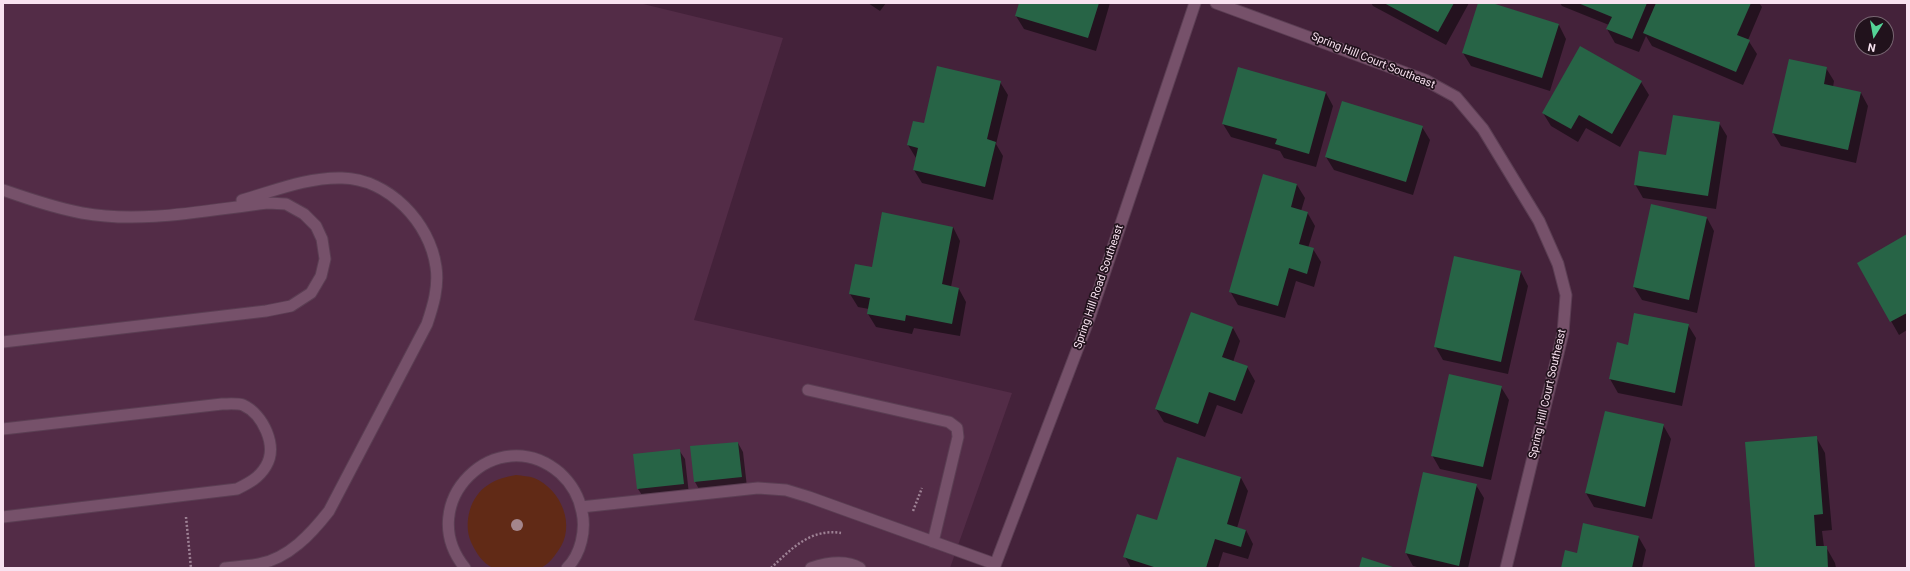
<!DOCTYPE html>
<style>
body{margin:0}
#map{position:relative;width:1910px;height:571px;overflow:hidden;background:#44223a;font-family:Roboto,sans-serif}
canvas{display:block}
.frame{position:absolute;inset:0;border:4px solid #f8e2f0;pointer-events:none}
.north{position:absolute;left:1854px;top:16px;width:40px;height:40px;box-sizing:border-box;background:#21121c;border:1px solid #776571;border-radius:50%;rotate:191deg;font-size:11px;font-weight:700;line-height:16px;text-align:center;color:#f8e2f0}
.north::after{content:'';display:block;margin:auto;width:14px;height:18px;background:#54d396;clip-path:polygon(50% 0,100% 100%,50% 72%,0 100%)}
</style>
<div id="map">
<canvas width="1910" height="571"></canvas>
<div class="frame"></div>
<div class="north">N</div>
</div>
<script>
const g = document.querySelector('canvas').getContext('2d');
g.lineJoin = 'round';
function paint(path, color) {
  g.fillStyle = color;
  g.fill(path, 'evenodd');
}
function strokePath(path, color, width, dash) {
  g.strokeStyle = color;
  g.lineWidth = width;
  g.lineCap = dash ? 'butt' : 'round';
  g.setLineDash(dash || []);
  g.stroke(path);
}
function drawText(font, color, halo, rows, align = 'center') {
  g.font = font + ' Roboto,sans-serif';
  g.lineWidth = 3.5;
  g.setLineDash([]);
  g.textBaseline = 'middle';
  g.strokeStyle = halo;
  g.fillStyle = color;
  for (const [text, x, y, turn = 0] of rows) {
    g.save();
    g.translate(x, y);
    g.rotate((+turn || 0) * Math.PI / 180);
    g.textAlign = isNaN(turn) ? turn : align;
    if (halo) g.strokeText(text, 0, 0);
    g.fillText(text, 0, 0);
    g.restore();
  }
}
paint(new Path2D(`
 M 3,3 L 639,3 L 783,38 L 694,320 L 1012,393 L 950,568 L 3,568 Z`), '#532c47');
paint(new Path2D(`
 M 516,475 C 522,476 529,476 534,478 C 561,489 577,526 558,551 C 553,558 548,565 540,568 C 532,571 519,568 510,568 C 505,568 499,569 495,568 C 484,566 475,551 471,542 C 463,523 470,496 488,485 C 496,479 506,477 516,475 Z`), '#612a16');
paint(new Path2D(`
 M 868,3 L 886,3 L 880,11 Z
 M 1020,3 L 1110,3 L 1096,51 L 1024,29 L 1016,16 Z
 M 1371,3 L 1469,3 L 1446,45 L 1373,6 Z
 M 1479,3 L 1489,3 L 1559,25 L 1566,39 L 1550,91 L 1471,66 L 1463,53 Z
 M 1560,3 L 1759,3 L 1762,7 L 1748,40 L 1757,54 L 1743,85 L 1652,46 L 1646,36 L 1639,52 L 1615,43 L 1607,29 L 1609,25 L 1562,6 Z
 M 1826,68 L 1834,81 L 1833,87 L 1861,93 L 1868,106 L 1856,163 L 1781,146 L 1773,133 Z
 M 1000,82 L 1008,95 L 996,144 L 1003,156 L 993,200 L 922,183 L 914,170 L 916,158 L 908,145 Z
 M 1641,82 L 1649,95 L 1620,147 L 1586,128 L 1578,142 L 1551,126 L 1543,113 Z
 M 1326,93 L 1333,106 L 1316,167 L 1284,158 L 1280,151 L 1231,137 L 1223,124 Z
 M 1719,123 L 1727,136 L 1716,209 L 1643,198 L 1635,184 L 1667,156 Z
 M 1422,127 L 1430,140 L 1413,195 L 1334,170 L 1326,157 Z
 M 1264,176 L 1297,185 L 1305,198 L 1301,211 L 1307,212 L 1315,226 L 1308,248 L 1313,249 L 1321,262 L 1314,287 L 1296,281 L 1285,318 L 1238,305 L 1230,291 Z
 M 1707,218 L 1714,231 L 1697,313 L 1642,300 L 1634,287 Z
 M 953,227 L 960,241 L 951,287 L 959,289 L 966,302 L 960,336 L 914,328 L 912,334 L 876,327 L 868,314 L 869,309 L 858,307 L 850,294 L 873,268 Z
 M 1907,236 L 1907,330 L 1899,335 L 1858,263 Z
 M 1455,257 L 1521,272 L 1528,286 L 1508,374 L 1443,360 L 1435,346 Z
 M 1688,325 L 1696,338 L 1682,406 L 1618,393 L 1610,379 L 1618,343 L 1629,346 Z
 M 1233,328 L 1240,341 L 1233,362 L 1247,367 L 1255,381 L 1242,414 L 1217,405 L 1205,437 L 1164,422 L 1156,409 Z
 M 1501,387 L 1509,400 L 1491,480 L 1440,469 L 1432,455 Z
 M 1663,425 L 1671,439 L 1652,519 L 1594,507 L 1586,493 Z
 M 1816,437 L 1825,453 L 1832,530 L 1822,531 L 1824,547 L 1826,547 L 1835,563 L 1836,568 L 1756,568 Z
 M 738,443 L 743,452 L 747,487 L 700,491 L 695,482 Z
 M 679,450 L 685,459 L 689,494 L 644,498 L 638,489 Z
 M 1177,458 L 1241,478 L 1248,491 L 1237,528 L 1246,530 L 1253,544 L 1248,559 L 1223,552 L 1218,568 L 1131,568 L 1125,557 L 1158,522 Z
 M 1476,485 L 1484,498 L 1468,568 L 1421,568 L 1413,566 L 1406,553 Z
 M 1638,536 L 1646,550 L 1642,568 L 1562,568 L 1577,554 Z`), '#0007');
paint(new Path2D(`
 M 1019,3 L 1099,3 L 1088,38 L 1015,16 Z
 M 1384,3 L 1454,3 L 1438,32 Z
 M 1478,3 L 1492,3 L 1559,24 L 1542,78 L 1462,53 Z
 M 1578,3 L 1647,3 L 1632,39 L 1606,29 L 1612,17 Z
 M 1656,3 L 1751,3 L 1737,35 L 1750,40 L 1736,72 L 1643,33 Z
 M 1580,46 L 1642,81 L 1612,134 L 1579,115 L 1571,129 L 1542,113 Z
 M 1789,59 L 1827,67 L 1824,84 L 1861,92 L 1848,150 L 1772,133 Z
 M 937,66 L 1001,81 L 987,139 L 996,142 L 985,187 L 913,170 L 918,148 L 907,145 L 913,121 L 924,123 Z
 M 1238,67 L 1326,92 L 1309,154 L 1275,144 L 1277,139 L 1222,124 Z
 M 1342,101 L 1423,126 L 1406,182 L 1325,157 Z
 M 1673,115 L 1720,122 L 1708,196 L 1634,185 L 1639,151 L 1666,155 Z
 M 1263,174 L 1297,184 L 1291,207 L 1308,212 L 1299,244 L 1314,248 L 1307,274 L 1289,268 L 1278,306 L 1229,292 Z
 M 1651,204 L 1707,217 L 1689,300 L 1633,287 Z
 M 882,212 L 953,227 L 942,284 L 959,288 L 952,324 L 906,315 L 905,321 L 867,314 L 870,298 L 849,294 L 855,264 L 872,267 Z
 M 1907,234 L 1907,313 L 1890,322 L 1857,263 Z
 M 1454,256 L 1521,271 L 1501,362 L 1434,347 Z
 M 1191,312 L 1233,327 L 1222,357 L 1248,366 L 1235,401 L 1209,392 L 1198,424 L 1155,409 Z
 M 1634,313 L 1689,324 L 1675,393 L 1609,379 L 1617,342 L 1628,345 Z
 M 1449,374 L 1502,386 L 1483,467 L 1431,456 Z
 M 1605,411 L 1664,424 L 1645,507 L 1585,493 Z
 M 1817,436 L 1823,514 L 1814,515 L 1816,546 L 1827,546 L 1828,568 L 1755,568 L 1745,442 Z
 M 738,442 L 742,477 L 694,482 L 690,446 Z
 M 680,449 L 684,484 L 637,489 L 633,454 Z
 M 1177,457 L 1241,477 L 1227,524 L 1246,530 L 1241,547 L 1215,539 L 1206,568 L 1157,568 L 1123,557 L 1137,514 L 1157,520 Z
 M 1423,472 L 1477,484 L 1459,566 L 1405,553 Z
 M 1583,523 L 1639,536 L 1632,568 L 1561,568 L 1565,550 L 1577,553 Z
 M 1362,557 L 1396,568 L 1359,568 Z`), '#276446');
const service = new Path2D(`
 M 3,190 C 29,199 55,208 82,213 C 143,224 207,210 268,203 L 286,204 L 304,214 L 316,226 L 322,239 L 325,259 L 321,276 L 311,293 L 291,306 L 266,311 L 3,342
 M 808,390 L 949,422 L 957,428 L 958,437 L 933,542
 M 3,429 L 222,404 C 228,404 237,403 243,405 C 263,414 278,446 266,466 C 259,478 249,483 237,489 L 3,517
 M 581,507 L 758,488 L 786,490 L 809,497 L 995,564
 M 225,568 C 236,567 248,566 259,564 C 289,558 311,534 329,511 L 427,324 C 433,306 439,287 436,267 C 430,223 389,179 342,178 C 308,177 274,191 242,200
 M 465,568 C 412,503 497,419 560,473 C 572,484 579,496 582,512 C 586,530 581,554 567,568
 M 811,568 C 826,563 846,560 860,568`);
const minor = new Path2D(`
 M 1216,3 L 1425,80 L 1456,97 L 1483,129 L 1539,221 L 1558,264 L 1566,295 L 1563,333 L 1506,568
 M 994,568 L 1090,316 L 1195,3`);
strokePath(service, '#5b3e53', 13);
strokePath(minor, '#5b3e53', 13);
strokePath(new Path2D(`
 M 913,511 L 922,488
 M 186,517 L 191,568
 M 771,568 C 791,549 811,528 841,533`), '#9e8295', 2.5, [2, 2]);
strokePath(service, '#76516a', 11);
strokePath(minor, '#76516a', 11);
g.fillStyle = '#a4868c';
for (const [x, y] of [
 [517,525]
]) {
  g.beginPath();
  g.arc(x, y, 6, 0, 2 * Math.PI);
  g.fill();
}
drawText('11px', '#f8e2f0', '#21121c', [
 ["Spring Hill Court Southeast",1373,61,22],
 ["Spring Hill Road Southeast",1099,287,-71],
 ["Spring Hill Court Southeast",1548,394,-77]
]);
</script>
